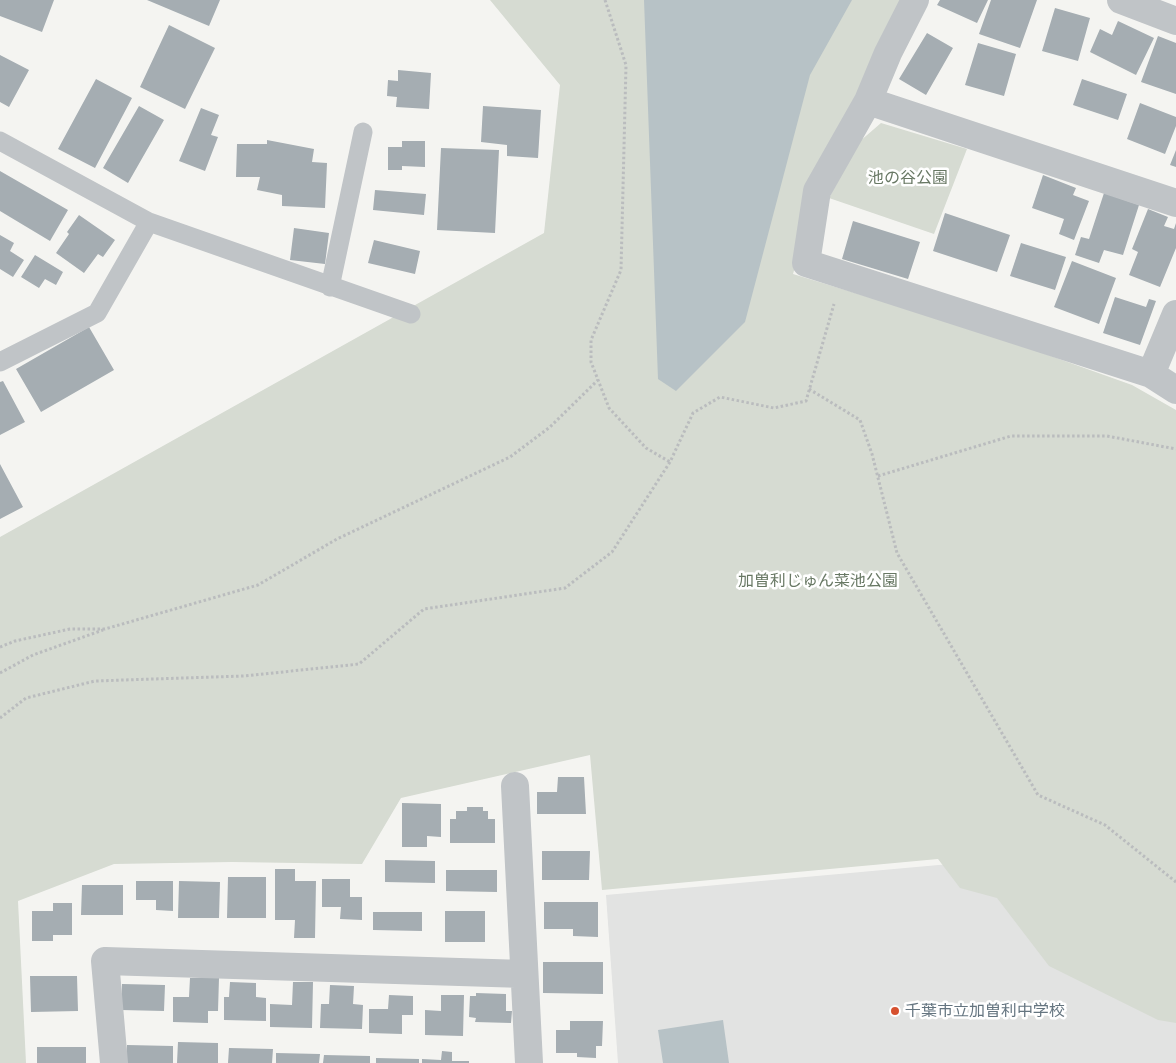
<!DOCTYPE html>
<meta charset="utf-8">
<style>
body{margin:0}
canvas{display:block;background:#f4f4f1}
</style>
<canvas width="1176" height="1063"></canvas>
<script>
const g = document.querySelector('canvas').getContext('2d');
g.lineJoin = 'round';
function paint(path, color) {
  g.fillStyle = color;
  g.fill(path, 'evenodd');
}
function strokePath(path, color, width, dash) {
  g.strokeStyle = color;
  g.lineWidth = width;
  g.lineCap = dash ? 'butt' : 'round';
  g.setLineDash(dash || []);
  g.stroke(path);
}
function drawText(font, color, halo, rows, align = 'center') {
  g.font = font + ' Montserrat,"Noto Sans JP",sans-serif';
  g.lineWidth = 5;
  g.setLineDash([]);
  g.textBaseline = 'middle';
  g.strokeStyle = halo;
  g.fillStyle = color;
  for (const [text, x, y, turn = 0] of rows) {
    g.save();
    g.translate(x, y);
    g.rotate((+turn || 0) * Math.PI / 180);
    g.textAlign = isNaN(turn) ? turn : align;
    if (halo) g.strokeText(text, 0, 0);
    g.fillText(text, 0, 0);
    g.restore();
  }
}
paint(new Path2D(`
 M 994,860 L 1176,960 L 1176,1063 L 618,1063 L 606,895 Z`), '#e2e3e2');
paint(new Path2D(`
 M 490,0 L 901,0 L 817,191 L 793,274 L 992,335 L 1132,385 L 1176,410 L 1176,1023 L 1158,1020 L 1049,966 L 997,898 L 960,888 L 938,859 L 602,890 L 590,755 L 401,798 L 362,864 L 232,862 L 114,864 L 18,901 L 26,1063 L 0,1063 L 0,537 L 544,233 L 560,85 Z
 M 881,123 L 967,149 L 934,234 L 829,198 L 859,142 Z`), '#d6dbd2');
paint(new Path2D(`
 M 644,0 L 852,0 L 810,75 L 745,322 L 676,391 L 658,379 Z
 M 723,1020 L 729,1063 L 663,1063 L 658,1030 Z`), '#b7c2c6');
paint(new Path2D(`
 M 0,0 L 54,0 L 42,32 L 0,16 Z
 M 147,0 L 220,0 L 209,26 Z
 M 940,0 L 988,0 L 977,23 L 937,5 Z
 M 991,0 L 1037,0 L 1020,48 L 979,34 Z
 M 1055,8 L 1090,18 L 1078,61 L 1042,51 Z
 M 1118,21 L 1154,38 L 1136,75 L 1090,52 L 1100,29 L 1112,35 Z
 M 169,25 L 215,48 L 185,109 L 140,87 Z
 M 927,33 L 953,48 L 926,95 L 899,79 Z
 M 1158,36 L 1176,43 L 1176,94 L 1141,82 Z
 M 978,43 L 1016,54 L 1004,96 L 965,85 Z
 M 0,55 L 29,70 L 9,107 L 0,102 Z
 M 398,70 L 431,73 L 429,109 L 396,107 L 397,97 L 387,96 L 388,80 L 398,81 Z
 M 96,79 L 132,98 L 95,168 L 58,149 Z
 M 1082,79 L 1127,94 L 1118,120 L 1073,105 Z
 M 1140,103 L 1176,117 L 1176,126 L 1165,154 L 1127,139 Z
 M 139,106 L 164,120 L 128,183 L 103,168 Z
 M 483,106 L 541,110 L 538,158 L 507,156 L 507,145 L 481,142 Z
 M 201,108 L 219,115 L 211,135 L 218,137 L 205,171 L 179,161 Z
 M 267,140 L 314,149 L 312,162 L 327,163 L 325,208 L 282,206 L 282,195 L 257,190 L 260,177 L 236,177 L 237,144 L 267,144 Z
 M 402,141 L 425,141 L 425,167 L 402,166 L 402,170 L 388,170 L 388,147 L 402,147 Z
 M 441,148 L 499,150 L 495,233 L 437,230 Z
 M 1176,150 L 1176,167 L 1170,165 Z
 M 0,171 L 68,210 L 50,241 L 0,211 Z
 M 1043,175 L 1076,188 L 1073,195 L 1089,201 L 1074,240 L 1059,234 L 1064,219 L 1032,208 Z
 M 375,190 L 426,194 L 424,215 L 373,210 Z
 M 1104,193 L 1139,205 L 1123,255 L 1104,250 L 1099,263 L 1075,255 L 1081,237 L 1089,239 Z
 M 1148,209 L 1168,217 L 1164,226 L 1174,229 L 1176,223 L 1176,248 L 1160,287 L 1129,275 L 1138,252 L 1132,249 Z
 M 945,213 L 1010,235 L 997,272 L 933,251 Z
 M 79,215 L 115,240 L 103,257 L 98,254 L 84,273 L 56,253 L 69,234 L 67,232 Z
 M 853,221 L 920,242 L 908,279 L 842,259 Z
 M 294,228 L 329,233 L 325,264 L 290,260 Z
 M 0,235 L 14,243 L 10,251 L 24,260 L 13,277 L 0,269 Z
 M 374,240 L 420,251 L 415,274 L 368,263 Z
 M 1021,243 L 1066,257 L 1055,290 L 1010,276 Z
 M 35,255 L 63,272 L 56,285 L 45,279 L 39,288 L 21,277 Z
 M 1072,261 L 1116,278 L 1099,324 L 1054,307 Z
 M 1115,297 L 1146,307 L 1149,299 L 1156,301 L 1140,345 L 1103,333 Z
 M 89,327 L 114,370 L 41,412 L 16,369 Z
 M 3,381 L 25,422 L 0,435 L 0,382 Z
 M 0,464 L 23,507 L 0,519 Z
 M 558,777 L 584,777 L 586,814 L 537,814 L 537,792 L 557,792 Z
 M 402,803 L 441,804 L 441,837 L 427,836 L 427,847 L 402,847 Z
 M 467,807 L 483,807 L 483,811 L 488,811 L 488,819 L 495,819 L 495,843 L 450,843 L 450,819 L 456,819 L 456,811 L 467,811 Z
 M 542,851 L 590,851 L 589,880 L 542,880 Z
 M 385,860 L 435,861 L 435,883 L 385,882 Z
 M 275,869 L 295,869 L 295,881 L 316,881 L 315,938 L 294,938 L 295,920 L 275,920 Z
 M 446,870 L 497,870 L 497,892 L 446,891 Z
 M 228,877 L 266,877 L 266,918 L 227,918 Z
 M 322,879 L 350,879 L 350,897 L 362,897 L 362,920 L 340,919 L 341,907 L 322,907 Z
 M 136,881 L 173,881 L 173,911 L 156,910 L 156,900 L 136,900 Z
 M 179,881 L 220,882 L 219,918 L 178,918 Z
 M 82,885 L 123,885 L 123,915 L 81,915 Z
 M 544,902 L 598,902 L 598,937 L 573,936 L 573,929 L 544,929 Z
 M 53,903 L 72,903 L 72,935 L 53,935 L 53,941 L 32,941 L 32,911 L 53,911 Z
 M 445,911 L 485,911 L 485,942 L 445,942 Z
 M 373,912 L 422,912 L 422,931 L 373,930 Z
 M 543,962 L 603,962 L 603,994 L 543,993 Z
 M 30,976 L 77,976 L 78,1011 L 31,1012 Z
 M 190,978 L 219,978 L 218,1011 L 208,1011 L 208,1023 L 173,1022 L 173,997 L 189,997 Z
 M 230,982 L 256,983 L 256,997 L 266,998 L 266,1021 L 224,1020 L 224,997 L 229,997 Z
 M 293,982 L 313,982 L 312,1028 L 270,1027 L 270,1004 L 292,1005 Z
 M 122,984 L 165,985 L 164,1011 L 121,1010 Z
 M 330,985 L 354,986 L 353,1004 L 363,1005 L 362,1029 L 320,1028 L 321,1004 L 329,1004 Z
 M 476,993 L 506,994 L 506,1011 L 512,1011 L 511,1023 L 475,1022 L 476,1018 L 469,1017 L 470,996 L 476,996 Z
 M 389,995 L 413,996 L 413,1015 L 402,1015 L 402,1034 L 369,1033 L 369,1009 L 388,1009 Z
 M 441,995 L 464,995 L 463,1036 L 425,1035 L 425,1010 L 441,1011 Z
 M 570,1021 L 603,1021 L 602,1046 L 596,1046 L 596,1058 L 577,1057 L 577,1053 L 556,1053 L 556,1030 L 570,1030 Z
 M 178,1042 L 218,1043 L 218,1063 L 177,1063 Z
 M 127,1045 L 173,1046 L 173,1063 L 126,1063 Z
 M 37,1047 L 86,1047 L 86,1063 L 37,1063 Z
 M 229,1048 L 273,1049 L 272,1063 L 228,1063 Z
 M 442,1051 L 452,1052 L 452,1061 L 469,1061 L 469,1063 L 422,1063 L 422,1059 L 441,1060 Z
 M 276,1053 L 320,1054 L 319,1063 L 276,1063 Z
 M 324,1055 L 370,1056 L 370,1063 L 323,1063 Z
 M 376,1058 L 419,1059 L 419,1063 L 376,1063 Z`), '#a5adb2');
strokePath(new Path2D(`
 M 605,0 L 626,65 L 621,270 L 591,340 L 591,362 L 609,408 L 646,448 L 670,462
 M 809,389 L 860,420 L 872,454 L 897,553 L 1038,795 L 1105,825 L 1176,882
 M 878,476 L 1011,436 L 1107,436 L 1176,449
 M 0,647 L 15,641 L 70,629 L 105,629 L 258,585 L 337,539 L 510,457 L 550,427 L 598,380
 M 0,673 L 33,655 L 103,630
 M 0,718 L 26,698 L 95,681 L 244,676 L 359,664 L 424,609 L 565,588 L 612,552 L 670,462 L 693,413 L 720,397 L 774,408 L 806,401 L 834,304`), '#babcbe', 3, [2.5, 2.5]);
strokePath(new Path2D(`
 M 0,141 L 149,222 L 411,314
 M 330,287 L 363,132
 M 0,362 L 97,313 L 149,222`), '#c0c4c7', 19);
strokePath(new Path2D(`
 M 915,0 L 888,53 L 868,101 L 817,191 L 806,263 L 1151,374 L 1176,390
 M 1121,0 L 1176,21
 M 868,101 L 1176,203
 M 1151,374 L 1176,314
 M 515,786 L 529,1063
 M 114,1063 L 105,961 L 524,974`), '#c0c4c7', 28);
for (const [x, y, r, color] of [
 [895,1011,5,"#d6512f"]
]) {
  const dot = new Path2D();
  dot.arc(x, y, r, 0, 2 * Math.PI);
  g.fillStyle = color;
  g.fill(dot);
  strokePath(dot, '#fff', 2);
}
drawText('16px', '#687864', '#fff', [
 ["池の谷公園",908,178],
 ["加曽利じゅん菜池公園",818,581]
]);
drawText('16px', '#657580', '#fff', [
 ["千葉市立加曽利中学校",905,1011]
], 'left');
</script>
